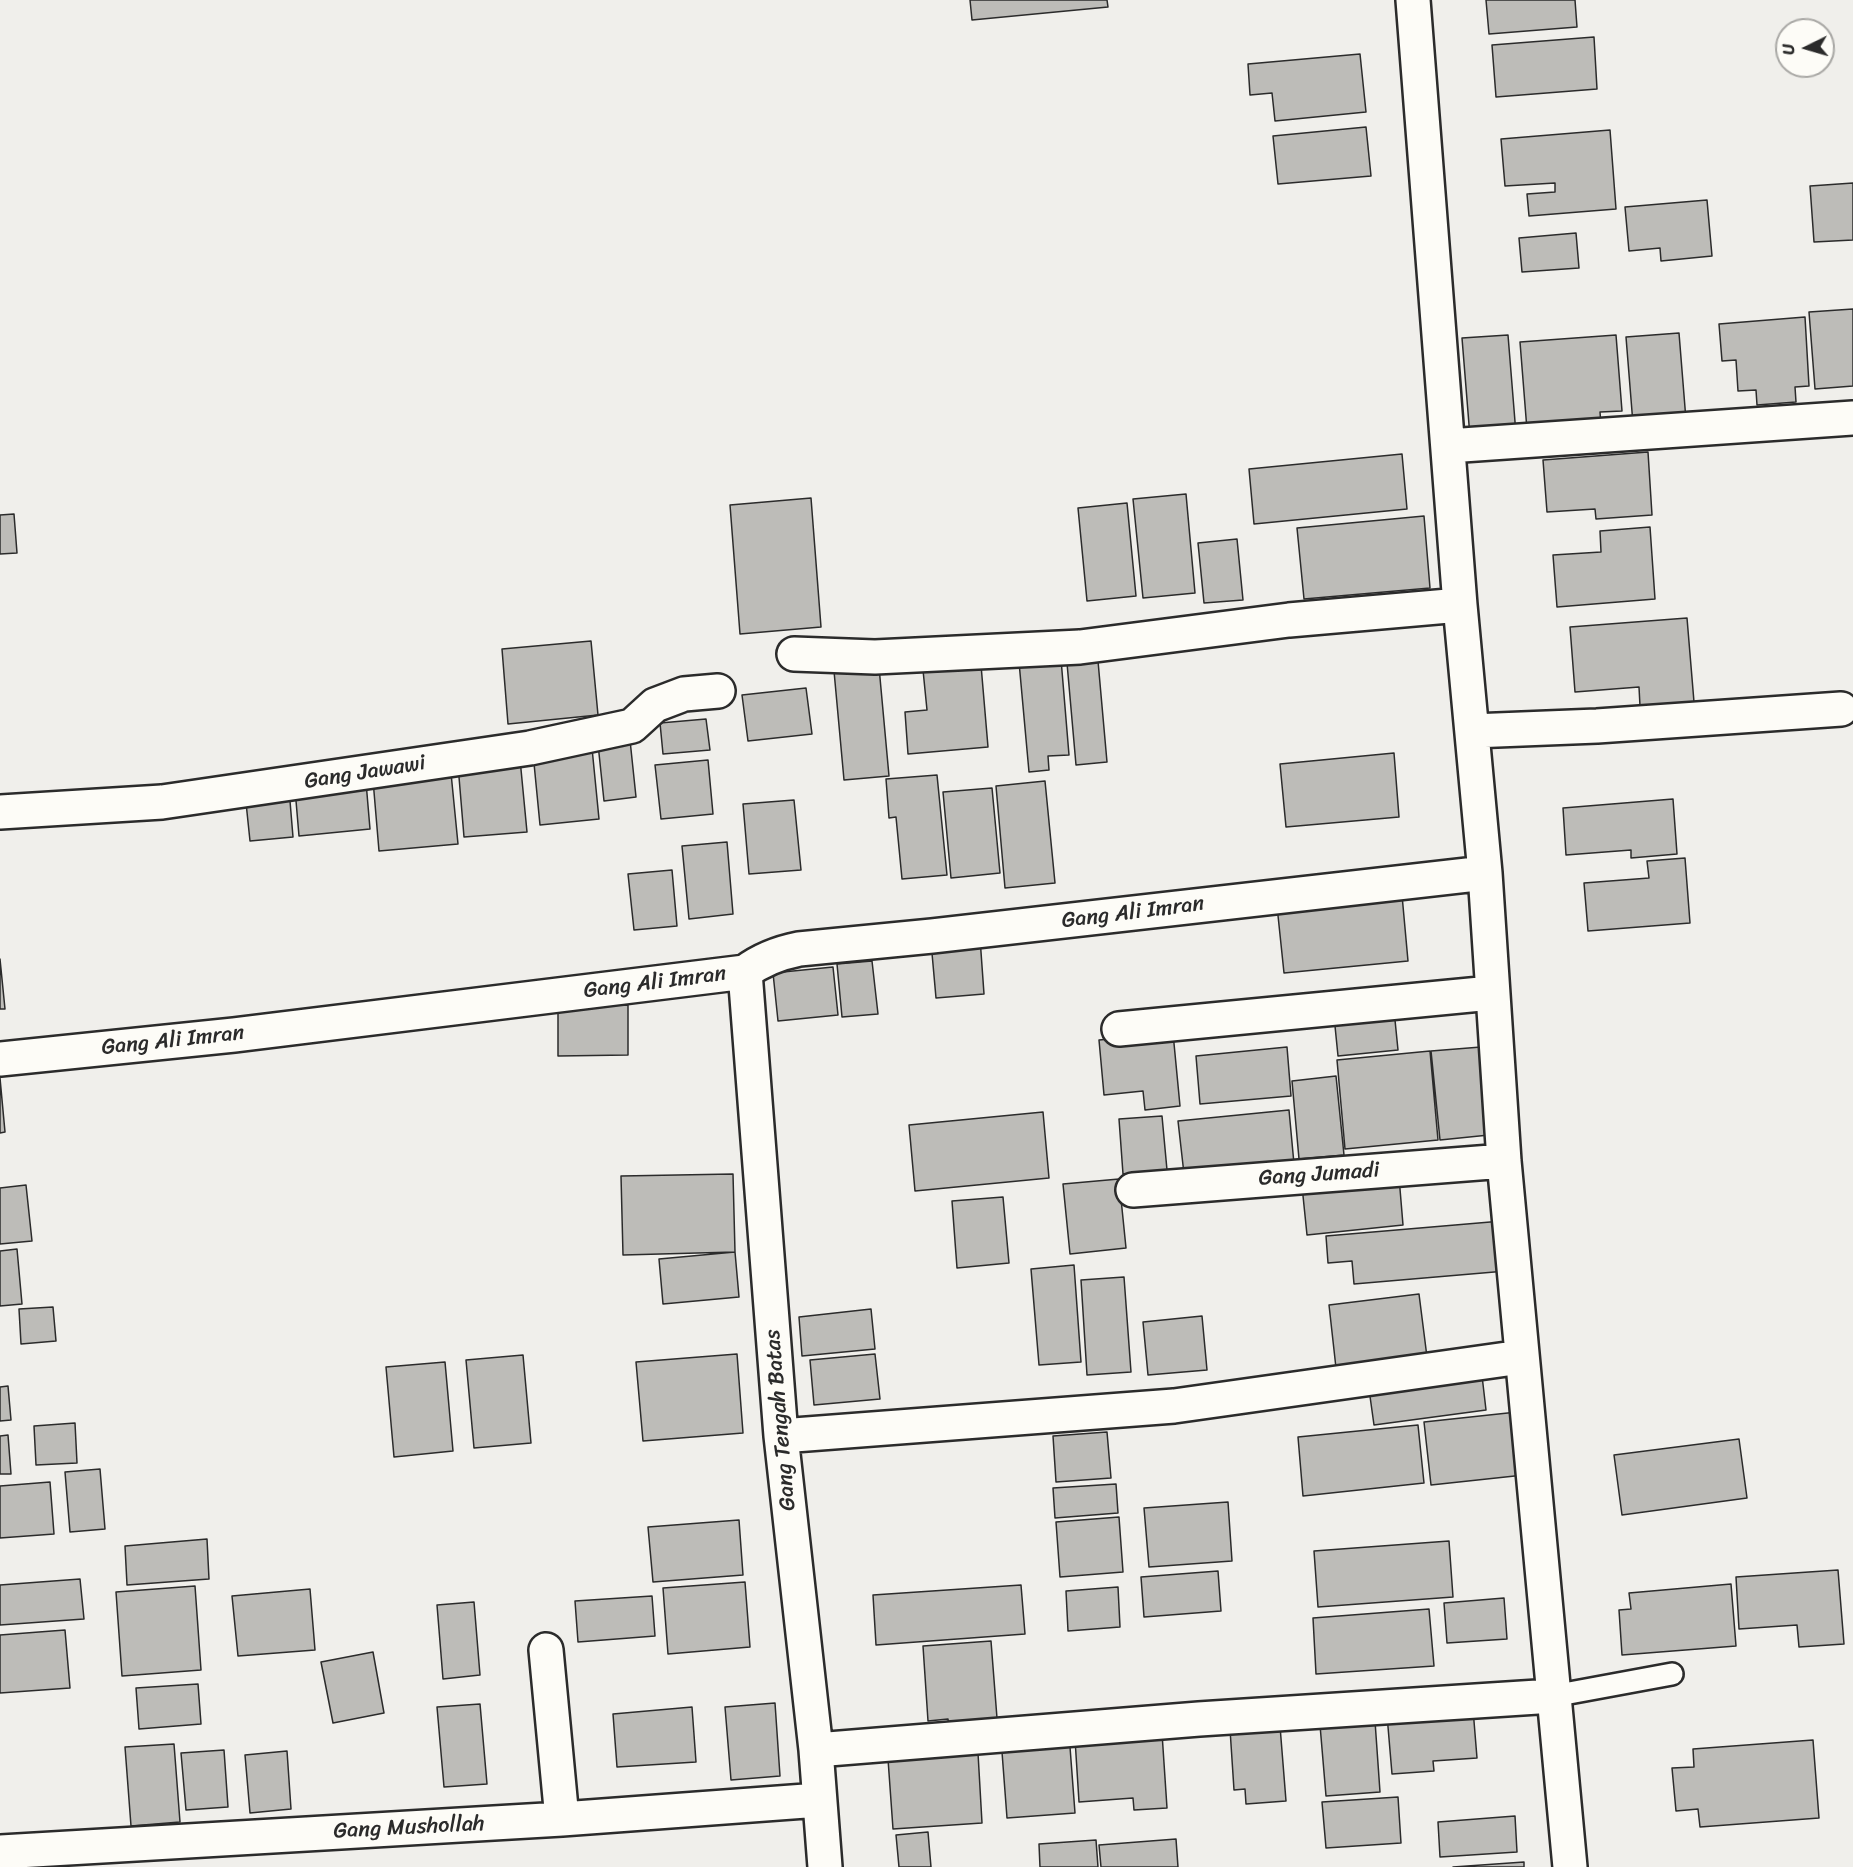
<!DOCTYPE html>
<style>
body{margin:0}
#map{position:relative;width:1853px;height:1867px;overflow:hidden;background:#f0efeb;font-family:Sriracha,sans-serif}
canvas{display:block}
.north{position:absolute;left:1775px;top:18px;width:60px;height:60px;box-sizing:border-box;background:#fdfcf7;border:2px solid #a9a8a5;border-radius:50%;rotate:265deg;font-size:16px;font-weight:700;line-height:24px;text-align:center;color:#2b2b2b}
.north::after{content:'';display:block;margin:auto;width:21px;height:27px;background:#2b2b2b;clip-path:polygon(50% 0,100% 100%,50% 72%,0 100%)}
</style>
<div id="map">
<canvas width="1853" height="1867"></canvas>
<div class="north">U</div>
</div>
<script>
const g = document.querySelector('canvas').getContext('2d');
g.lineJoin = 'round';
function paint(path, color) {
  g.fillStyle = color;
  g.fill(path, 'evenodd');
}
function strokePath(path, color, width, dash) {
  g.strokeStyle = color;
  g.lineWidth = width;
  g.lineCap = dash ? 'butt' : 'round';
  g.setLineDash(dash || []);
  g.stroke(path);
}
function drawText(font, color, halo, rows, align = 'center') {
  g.font = font + ' Sriracha,sans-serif';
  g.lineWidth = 4.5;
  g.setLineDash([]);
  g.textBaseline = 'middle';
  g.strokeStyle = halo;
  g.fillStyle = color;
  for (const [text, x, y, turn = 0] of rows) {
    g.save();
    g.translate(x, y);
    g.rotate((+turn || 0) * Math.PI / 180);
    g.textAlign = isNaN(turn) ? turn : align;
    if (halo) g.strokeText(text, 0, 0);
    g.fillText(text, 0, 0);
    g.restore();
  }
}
const building = new Path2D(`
 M 970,0 L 1107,0 L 1108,7 L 972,20 Z
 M 1486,0 L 1575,0 L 1577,27 L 1489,34 Z
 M 1594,37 L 1597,89 L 1496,97 L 1492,45 Z
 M 1360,54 L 1366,112 L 1275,121 L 1272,93 L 1250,95 L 1248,64 Z
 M 1366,127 L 1371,176 L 1278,184 L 1273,136 Z
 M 1610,130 L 1616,209 L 1529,216 L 1527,194 L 1555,192 L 1555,183 L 1505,186 L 1501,139 Z
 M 1853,183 L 1853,240 L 1814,242 L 1810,186 Z
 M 1707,200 L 1712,256 L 1661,261 L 1660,248 L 1629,251 L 1625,207 Z
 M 1576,233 L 1579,268 L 1522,272 L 1519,238 Z
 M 1853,309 L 1853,386 L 1815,389 L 1809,312 Z
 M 1805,317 L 1809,386 L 1795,387 L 1796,402 L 1757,405 L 1756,390 L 1738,391 L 1736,360 L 1722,361 L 1719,324 Z
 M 1679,333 L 1686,420 L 1633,424 L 1626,337 Z
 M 1508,335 L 1516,434 L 1470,437 L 1462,338 Z
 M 1616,335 L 1622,411 L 1600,412 L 1601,425 L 1527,430 L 1520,342 Z
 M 1648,452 L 1652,515 L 1596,519 L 1595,509 L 1547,512 L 1543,460 Z
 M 1402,454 L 1407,509 L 1254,524 L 1249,469 Z
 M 1186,494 L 1195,593 L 1143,598 L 1133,499 Z
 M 811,498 L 821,627 L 740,634 L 730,505 Z
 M 1127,503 L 1136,596 L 1087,601 L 1078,508 Z
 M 14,514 L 17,553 L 0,554 L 0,515 Z
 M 1424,516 L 1430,588 L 1304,599 L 1297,528 Z
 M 1650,527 L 1655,599 L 1557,607 L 1553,555 L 1601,552 L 1600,531 Z
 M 1237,539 L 1243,600 L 1204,603 L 1198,543 Z
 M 1687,618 L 1694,702 L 1640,706 L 1639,687 L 1575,692 L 1570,627 Z
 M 591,641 L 598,715 L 508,724 L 502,649 Z
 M 1061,659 L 1069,755 L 1048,756 L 1049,770 L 1029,772 L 1019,662 Z
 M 1098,661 L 1107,762 L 1076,765 L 1067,663 Z
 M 981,665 L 988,747 L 908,754 L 905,712 L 927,710 L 923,670 Z
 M 879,667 L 889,776 L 844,780 L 834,671 Z
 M 806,688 L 812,734 L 748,741 L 742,695 Z
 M 706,719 L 710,750 L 663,754 L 660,723 Z
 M 630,740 L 636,797 L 604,801 L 598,744 Z
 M 592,748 L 599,819 L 540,825 L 533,753 Z
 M 1394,753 L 1399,817 L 1286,827 L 1280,764 Z
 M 520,759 L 527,832 L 464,837 L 458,765 Z
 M 708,760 L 713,814 L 661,819 L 655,765 Z
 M 451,773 L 458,844 L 379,851 L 373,780 Z
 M 937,775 L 947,875 L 902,879 L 896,817 L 889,818 L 886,779 Z
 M 1045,781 L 1055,883 L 1005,888 L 996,786 Z
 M 366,782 L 370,829 L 299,836 L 295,789 Z
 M 992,788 L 1000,873 L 951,878 L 943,792 Z
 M 289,789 L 293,837 L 250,841 L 245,793 Z
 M 1673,799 L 1677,854 L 1631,858 L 1631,850 L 1566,855 L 1563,808 Z
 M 794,800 L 801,870 L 749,874 L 743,804 Z
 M 727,842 L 733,914 L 689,919 L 682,846 Z
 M 1685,858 L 1690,923 L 1588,931 L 1584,883 L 1649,878 L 1647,861 Z
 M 672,870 L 677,926 L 634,930 L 628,874 Z
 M 1402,895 L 1408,961 L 1284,973 L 1277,906 Z
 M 980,938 L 984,994 L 936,998 L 931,942 Z
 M 0,959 L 5,1009 L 0,1009 Z
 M 872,961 L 878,1014 L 842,1017 L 837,964 Z
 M 833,967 L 838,1015 L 778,1021 L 773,973 Z
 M 628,1005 L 628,1055 L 558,1056 L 558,1006 Z
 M 1394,1010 L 1398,1050 L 1338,1056 L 1334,1016 Z
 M 1173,1033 L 1180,1106 L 1145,1110 L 1143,1091 L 1104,1095 L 1099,1040 Z
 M 1287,1047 L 1291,1096 L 1200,1104 L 1196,1056 Z
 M 1481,1047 L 1489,1135 L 1440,1140 L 1431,1051 Z
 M 1430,1051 L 1438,1140 L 1345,1149 L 1337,1060 Z
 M 1336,1076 L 1344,1155 L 1299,1159 L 1292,1081 Z
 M 0,1078 L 5,1132 L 0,1133 Z
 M 1289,1110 L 1294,1164 L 1184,1174 L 1178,1121 Z
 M 1043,1112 L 1049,1178 L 915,1191 L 909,1125 Z
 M 1162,1116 L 1167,1170 L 1123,1174 L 1119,1119 Z
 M 733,1174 L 735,1252 L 623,1255 L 621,1176 Z
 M 1399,1177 L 1403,1225 L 1307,1235 L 1302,1186 Z
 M 1119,1179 L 1126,1248 L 1070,1254 L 1063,1184 Z
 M 26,1185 L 32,1241 L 0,1244 L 0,1188 Z
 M 1003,1197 L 1009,1263 L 957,1268 L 952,1201 Z
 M 1502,1221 L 1506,1271 L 1354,1284 L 1352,1261 L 1328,1263 L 1326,1236 Z
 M 17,1249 L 22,1304 L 0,1306 L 0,1251 Z
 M 735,1252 L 739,1297 L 663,1304 L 659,1259 Z
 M 1074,1265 L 1081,1362 L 1039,1365 L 1031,1269 Z
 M 1124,1277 L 1131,1372 L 1087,1375 L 1081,1280 Z
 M 1419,1294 L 1427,1357 L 1336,1368 L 1329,1305 Z
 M 53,1307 L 56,1341 L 21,1344 L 19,1309 Z
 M 871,1309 L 875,1349 L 802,1356 L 799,1317 Z
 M 1202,1316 L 1207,1370 L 1148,1375 L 1143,1322 Z
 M 737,1354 L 743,1433 L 643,1441 L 636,1362 Z
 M 875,1354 L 880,1399 L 814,1405 L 810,1360 Z
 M 523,1355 L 531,1443 L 474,1448 L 466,1360 Z
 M 445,1362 L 453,1451 L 394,1457 L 386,1367 Z
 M 1481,1367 L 1486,1410 L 1374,1425 L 1368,1382 Z
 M 8,1386 L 11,1420 L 0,1421 L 0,1387 Z
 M 1517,1412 L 1524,1475 L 1431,1485 L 1424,1422 Z
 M 75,1423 L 77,1463 L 36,1465 L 34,1426 Z
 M 1418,1425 L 1424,1483 L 1303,1496 L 1298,1437 Z
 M 1107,1432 L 1111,1478 L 1056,1482 L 1053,1436 Z
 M 8,1435 L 11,1474 L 0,1474 L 0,1436 Z
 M 1739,1439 L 1747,1498 L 1622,1515 L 1614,1455 Z
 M 100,1469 L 105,1529 L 70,1532 L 65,1472 Z
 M 50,1482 L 54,1534 L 0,1538 L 0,1486 Z
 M 1116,1484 L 1118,1513 L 1055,1518 L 1053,1488 Z
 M 1228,1502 L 1232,1561 L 1149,1567 L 1144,1508 Z
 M 1119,1517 L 1123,1572 L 1060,1577 L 1056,1522 Z
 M 739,1520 L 743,1575 L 653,1582 L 648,1527 Z
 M 207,1539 L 209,1579 L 127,1585 L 125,1546 Z
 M 1449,1541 L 1453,1597 L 1318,1607 L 1314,1551 Z
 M 1838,1570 L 1844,1644 L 1799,1647 L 1797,1625 L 1739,1629 L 1736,1577 Z
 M 1218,1571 L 1221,1611 L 1144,1617 L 1141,1577 Z
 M 80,1579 L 84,1619 L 0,1625 L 0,1585 Z
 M 745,1582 L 750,1647 L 668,1654 L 663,1588 Z
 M 1731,1584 L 1736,1646 L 1622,1655 L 1619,1610 L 1631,1609 L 1629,1593 Z
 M 1021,1585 L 1025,1634 L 876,1645 L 873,1595 Z
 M 195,1586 L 201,1670 L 122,1676 L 116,1592 Z
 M 1118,1587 L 1120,1627 L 1068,1631 L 1066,1591 Z
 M 310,1589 L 315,1650 L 238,1656 L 232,1596 Z
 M 652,1596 L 655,1636 L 578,1642 L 575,1601 Z
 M 1504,1598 L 1507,1639 L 1447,1643 L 1444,1603 Z
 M 474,1602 L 480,1675 L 443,1679 L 437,1605 Z
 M 1429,1609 L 1434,1666 L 1316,1674 L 1313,1618 Z
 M 65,1630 L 70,1688 L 0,1693 L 0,1635 Z
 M 991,1641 L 998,1731 L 950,1735 L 948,1719 L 928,1721 L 923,1646 Z
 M 373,1652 L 384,1713 L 333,1723 L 321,1662 Z
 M 198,1684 L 201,1724 L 139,1729 L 136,1688 Z
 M 775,1703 L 780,1776 L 731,1780 L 725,1707 Z
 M 480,1704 L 487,1784 L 444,1787 L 437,1707 Z
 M 692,1707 L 696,1762 L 617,1767 L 613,1714 Z
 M 1473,1709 L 1477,1758 L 1433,1761 L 1434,1771 L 1392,1774 L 1387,1715 Z
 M 1375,1721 L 1380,1792 L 1326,1796 L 1320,1725 Z
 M 1280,1726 L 1286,1801 L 1246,1804 L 1245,1789 L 1234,1790 L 1230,1729 Z
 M 1162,1733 L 1167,1808 L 1134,1810 L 1133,1798 L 1079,1802 L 1075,1739 Z
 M 1813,1740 L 1819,1818 L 1700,1827 L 1698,1809 L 1676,1811 L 1672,1768 L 1694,1767 L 1693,1749 Z
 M 174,1744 L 180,1822 L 131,1826 L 125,1747 Z
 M 1070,1747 L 1075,1813 L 1007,1818 L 1002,1752 Z
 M 224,1750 L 228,1807 L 186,1810 L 181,1753 Z
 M 287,1751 L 291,1809 L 250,1813 L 245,1755 Z
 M 978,1753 L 982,1823 L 893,1829 L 888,1759 Z
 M 1398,1797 L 1401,1843 L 1326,1848 L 1322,1802 Z
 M 1515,1816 L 1517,1852 L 1440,1857 L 1438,1822 Z
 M 928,1832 L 931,1867 L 899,1867 L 896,1835 Z
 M 1176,1839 L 1178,1867 L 1101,1867 L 1099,1845 Z
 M 1096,1840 L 1098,1867 L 1040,1867 L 1039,1844 Z
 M 1524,1862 L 1524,1867 L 1453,1867 Z`);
paint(building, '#bdbcb8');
strokePath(building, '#2b2b2b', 1.5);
const lane = new Path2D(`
 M 1553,1696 L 1672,1674`);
const street = new Path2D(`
 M 1413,0 L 1460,605 L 1485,873 L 1504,1161 L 1570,1867
 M 1448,446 L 1853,418
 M 794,654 L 875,657 L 1080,647 L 1289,620 L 1460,605
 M 1472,731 L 1597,726 L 1841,709
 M 0,812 L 162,802 L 530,748 L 632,726 L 655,705 L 684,694 L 718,691
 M 745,972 L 781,1436 L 816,1750 L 825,1867
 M 1119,1029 L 1491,993
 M 0,1059 L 234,1035 L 745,972 C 761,960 779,953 799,949 L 932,936 L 1485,873
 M 1133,1190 L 1504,1161
 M 781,1436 L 1174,1406 L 1521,1357
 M 546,1650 L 562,1819
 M 816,1750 L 1199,1719 L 1553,1696
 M 0,1852 L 562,1819 L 819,1800`);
strokePath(lane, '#2b2b2b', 26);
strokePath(street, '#2b2b2b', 38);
strokePath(lane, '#fdfcf7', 21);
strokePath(street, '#fdfcf7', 33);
drawText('22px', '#2b2b2b', '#fdfcf7', [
 ["Gang Jawawi",365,773,-9],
 ["Gang Ali Imran",1133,913,-7],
 ["Gang Ali Imran",655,983,-7],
 ["Gang Ali Imran",173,1041,-6],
 ["Gang Jumadi",1319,1175,-4],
 ["Gang Tengah Batas",781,1420,-95],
 ["Gang Mushollah",409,1828,-3]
]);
</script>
